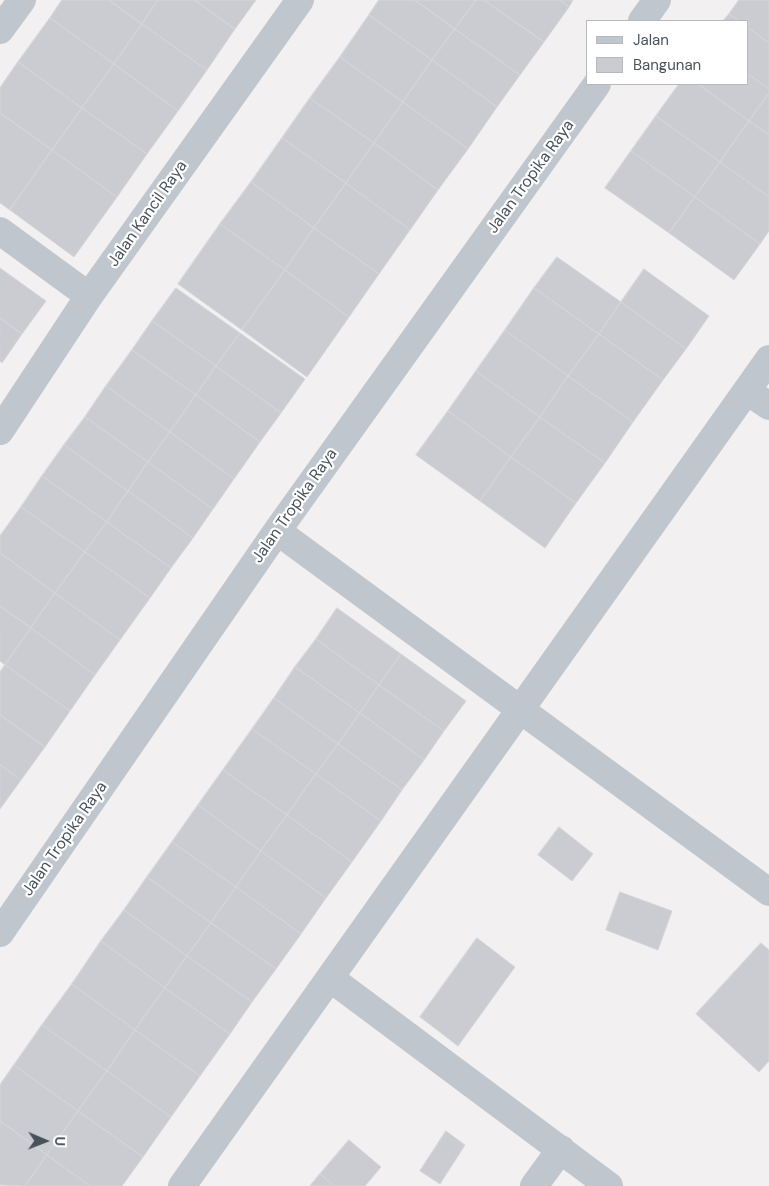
<!DOCTYPE html>
<style>
body{margin:0}
#map{position:relative;width:769px;height:1186px;overflow:hidden;background:#f2f0f0;font-family:"DM Sans",sans-serif}
canvas{display:block}
.legend{position:absolute;left:586px;top:20px;width:162px;height:65px;box-sizing:border-box;background:#fff;border:1px solid #b6babd;margin:0;padding:6px 9px;list-style:none;font-size:15px;color:#49525b}
.legend li{display:flex;align-items:center;gap:10px;height:25px}
.legend b{width:25px;border:1px solid #b6babd}
.north{position:absolute;left:20px;top:1116px;width:50px;height:50px;-webkit-text-stroke:4px #fff;paint-order:stroke;rotate:91deg;font-size:14px;font-weight:700;line-height:20px;text-align:center;color:#49525b}
.north::after{content:'';display:block;margin:auto;width:18px;height:22px;background:#49525b;clip-path:polygon(50% 0,100% 100%,50% 72%,0 100%)}
</style>
<div id="map">
<canvas width="769" height="1186"></canvas>
<ul class="legend">
<li><b style="height:6px;background:#bfc6cd"></b>Jalan</li>
<li><b style="height:14px;background:#caccd2"></b>Bangunan</li>
</ul>
<div class="north">U</div>
</div>
<script>
const g = document.querySelector('canvas').getContext('2d');
g.lineJoin = 'round';
function paint(path, color) {
  g.fillStyle = color;
  g.fill(path, 'evenodd');
}
function strokePath(path, color, width, dash) {
  g.strokeStyle = color;
  g.lineWidth = width;
  g.lineCap = dash ? 'butt' : 'round';
  g.setLineDash(dash || []);
  g.stroke(path);
}
function drawText(font, color, halo, rows, align = 'center') {
  g.font = font + ' "DM Sans",sans-serif';
  g.lineWidth = 4.5;
  g.setLineDash([]);
  g.textBaseline = 'middle';
  g.strokeStyle = halo;
  g.fillStyle = color;
  for (const [text, x, y, turn = 0] of rows) {
    g.save();
    g.translate(x, y);
    g.rotate((+turn || 0) * Math.PI / 180);
    g.textAlign = isNaN(turn) ? turn : align;
    if (halo) g.strokeText(text, 0, 0);
    g.fillText(text, 0, 0);
    g.restore();
  }
}
const building = new Path2D(`
 M 62,0 L 109,0 L 142,24 L 114,64 L 50,18 Z
 M 109,0 L 158,0 L 142,24 Z
 M 158,0 L 195,0 L 235,29 L 207,70 L 142,24 Z
 M 195,0 L 256,0 L 235,29 Z
 M 379,0 L 415,0 L 455,29 L 432,60 L 369,15 Z
 M 415,0 L 476,0 L 455,29 Z
 M 476,0 L 484,0 L 544,42 L 520,75 L 455,29 Z
 M 484,0 L 560,0 L 569,7 L 544,42 Z
 M 560,0 L 573,0 L 569,7 Z
 M 739,0 L 769,0 L 769,43 L 748,28 L 748,21 L 739,21 L 729,14 Z
 M 729,14 L 739,21 L 723,21 Z
 M 369,15 L 432,60 L 403,102 L 340,57 Z
 M 50,18 L 114,64 L 82,108 L 18,62 Z
 M 142,24 L 207,70 L 178,111 L 114,64 Z
 M 748,28 L 769,43 L 769,89 L 748,74 Z
 M 455,29 L 520,75 L 497,107 L 432,60 Z
 M 340,57 L 403,102 L 374,143 L 310,98 Z
 M 432,60 L 497,107 L 468,149 L 403,102 Z
 M 18,62 L 82,108 L 52,150 L 0,113 L 0,88 Z
 M 114,64 L 178,111 L 147,154 L 82,108 Z
 M 748,74 L 769,89 L 769,93 L 749,121 L 698,84 L 748,84 Z
 M 679,84 L 698,84 L 749,121 L 720,162 L 656,116 Z
 M 769,93 L 769,135 L 749,121 Z
 M 310,98 L 374,143 L 346,183 L 282,138 Z
 M 403,102 L 468,149 L 438,190 L 374,143 Z
 M 82,108 L 147,154 L 117,197 L 52,150 Z
 M 0,113 L 52,150 L 10,210 L 0,203 Z
 M 656,116 L 720,162 L 695,197 L 631,151 Z
 M 749,121 L 769,135 L 769,197 L 720,162 Z
 M 282,138 L 346,183 L 314,228 L 251,182 Z
 M 374,143 L 438,190 L 410,230 L 346,183 Z
 M 52,150 L 117,197 L 74,257 L 10,210 Z
 M 631,151 L 695,197 L 669,233 L 605,188 Z
 M 720,162 L 769,197 L 769,231 L 760,244 L 695,197 Z
 M 251,182 L 314,228 L 285,270 L 220,224 Z
 M 346,183 L 410,230 L 379,274 L 314,228 Z
 M 695,197 L 760,244 L 734,280 L 669,233 Z
 M 220,224 L 285,270 L 242,330 L 178,284 Z
 M 314,228 L 379,274 L 349,317 L 285,270 Z
 M 557,257 L 621,302 L 599,334 L 534,288 Z
 M 0,268 L 46,301 L 22,334 L 0,318 Z
 M 644,269 L 709,316 L 686,349 L 621,302 Z
 M 285,270 L 349,317 L 307,377 L 242,330 Z
 M 176,288 L 240,333 L 216,366 L 152,321 Z
 M 534,288 L 599,334 L 568,376 L 505,330 Z
 M 621,302 L 686,349 L 663,380 L 599,334 Z
 M 0,318 L 22,334 L 2,363 L 0,361 Z
 M 152,321 L 216,366 L 196,395 L 132,350 Z
 M 505,330 L 568,376 L 540,417 L 476,371 Z
 M 240,333 L 305,379 L 281,413 L 216,366 Z
 M 599,334 L 663,380 L 633,422 L 568,376 Z
 M 132,350 L 196,395 L 170,432 L 106,386 Z
 M 216,366 L 281,413 L 260,442 L 196,395 Z
 M 476,371 L 540,417 L 511,457 L 448,411 Z
 M 568,376 L 633,422 L 605,463 L 540,417 Z
 M 106,386 L 170,432 L 148,462 L 85,417 Z
 M 196,395 L 260,442 L 234,479 L 170,432 Z
 M 448,411 L 511,457 L 480,501 L 416,455 Z
 M 85,417 L 148,462 L 128,491 L 64,445 Z
 M 540,417 L 605,463 L 576,503 L 511,457 Z
 M 170,432 L 234,479 L 213,509 L 148,462 Z
 M 64,445 L 128,491 L 107,522 L 42,476 Z
 M 511,457 L 576,503 L 545,548 L 480,501 Z
 M 148,462 L 213,509 L 193,538 L 128,491 Z
 M 42,476 L 107,522 L 85,552 L 21,507 Z
 M 128,491 L 193,538 L 171,568 L 107,522 Z
 M 21,507 L 85,552 L 55,593 L 0,553 L 0,536 Z
 M 107,522 L 171,568 L 150,598 L 85,552 Z
 M 85,552 L 150,598 L 120,640 L 55,593 Z
 M 0,553 L 55,593 L 31,628 L 0,606 Z
 M 55,593 L 120,640 L 95,675 L 31,628 Z
 M 0,606 L 31,628 L 5,665 L 0,661 Z
 M 337,608 L 401,654 L 379,685 L 316,639 Z
 M 31,628 L 95,675 L 70,711 L 5,665 Z
 M 316,639 L 379,685 L 360,713 L 295,667 Z
 M 401,654 L 466,701 L 444,731 L 379,685 Z
 M 5,665 L 70,711 L 45,747 L 0,715 L 0,672 Z
 M 295,667 L 360,713 L 338,744 L 274,698 Z
 M 379,685 L 444,731 L 424,760 L 360,713 Z
 M 274,698 L 338,744 L 316,774 L 252,729 Z
 M 360,713 L 424,760 L 402,790 L 338,744 Z
 M 0,715 L 45,747 L 21,780 L 0,765 Z
 M 252,729 L 316,774 L 287,815 L 223,770 Z
 M 338,744 L 402,790 L 381,821 L 316,774 Z
 M 0,765 L 21,780 L 0,809 Z
 M 223,770 L 287,815 L 261,851 L 198,805 Z
 M 316,774 L 381,821 L 352,862 L 287,815 Z
 M 198,805 L 261,851 L 236,887 L 172,842 Z
 M 287,815 L 352,862 L 326,898 L 261,851 Z
 M 559,827 L 593,854 L 572,881 L 538,855 Z
 M 172,842 L 236,887 L 211,923 L 147,877 Z
 M 261,851 L 326,898 L 301,934 L 236,887 Z
 M 147,877 L 211,923 L 187,956 L 124,910 Z
 M 236,887 L 301,934 L 276,969 L 211,923 Z
 M 620,892 L 672,911 L 658,950 L 606,930 Z
 M 124,910 L 187,956 L 165,988 L 101,941 Z
 M 211,923 L 276,969 L 252,1002 L 187,956 Z
 M 477,938 L 515,967 L 458,1046 L 420,1017 Z
 M 101,941 L 165,988 L 135,1030 L 72,984 Z
 M 761,943 L 769,950 L 769,1061 L 759,1072 L 696,1014 Z
 M 187,956 L 252,1002 L 230,1034 L 165,988 Z
 M 72,984 L 135,1030 L 107,1071 L 42,1025 Z
 M 165,988 L 230,1034 L 200,1076 L 135,1030 Z
 M 42,1025 L 107,1071 L 78,1111 L 14,1065 Z
 M 135,1030 L 200,1076 L 171,1117 L 107,1071 Z
 M 14,1065 L 78,1111 L 47,1155 L 0,1121 L 0,1085 Z
 M 107,1071 L 171,1117 L 143,1157 L 78,1111 Z
 M 78,1111 L 143,1157 L 122,1186 L 90,1186 L 47,1155 Z
 M 0,1121 L 47,1155 L 25,1186 L 0,1185 Z
 M 446,1131 L 465,1145 L 440,1184 L 420,1171 Z
 M 349,1140 L 381,1167 L 365,1186 L 334,1186 L 320,1174 Z
 M 47,1155 L 90,1186 L 25,1186 Z
 M 320,1174 L 334,1186 L 310,1186 Z`);
paint(building, '#caccd2');
strokePath(building, '#d4d6da', 1);
strokePath(new Path2D(`
 M 642,21 L 657,0
 M 0,30 L 22,0
 M 0,231 L 89,296
 M 747,391 L 769,406
 M 0,431 L 89,296 L 300,0
 M 277,531 L 769,892
 M 0,933 L 277,531 L 597,84
 M 330,978 L 609,1186
 M 182,1186 L 769,359
 M 534,1186 L 561,1149`), '#bfc6cd', 28);
drawText('16px', '#49525b', '#fff', [
 ["Jalan Tropika Raya",531,177,-54],
 ["Jalan Kancil Raya",148,214,-55],
 ["Jalan Tropika Raya",295,506,-55],
 ["Jalan Tropika Raya",65,839,-55]
]);
</script>
